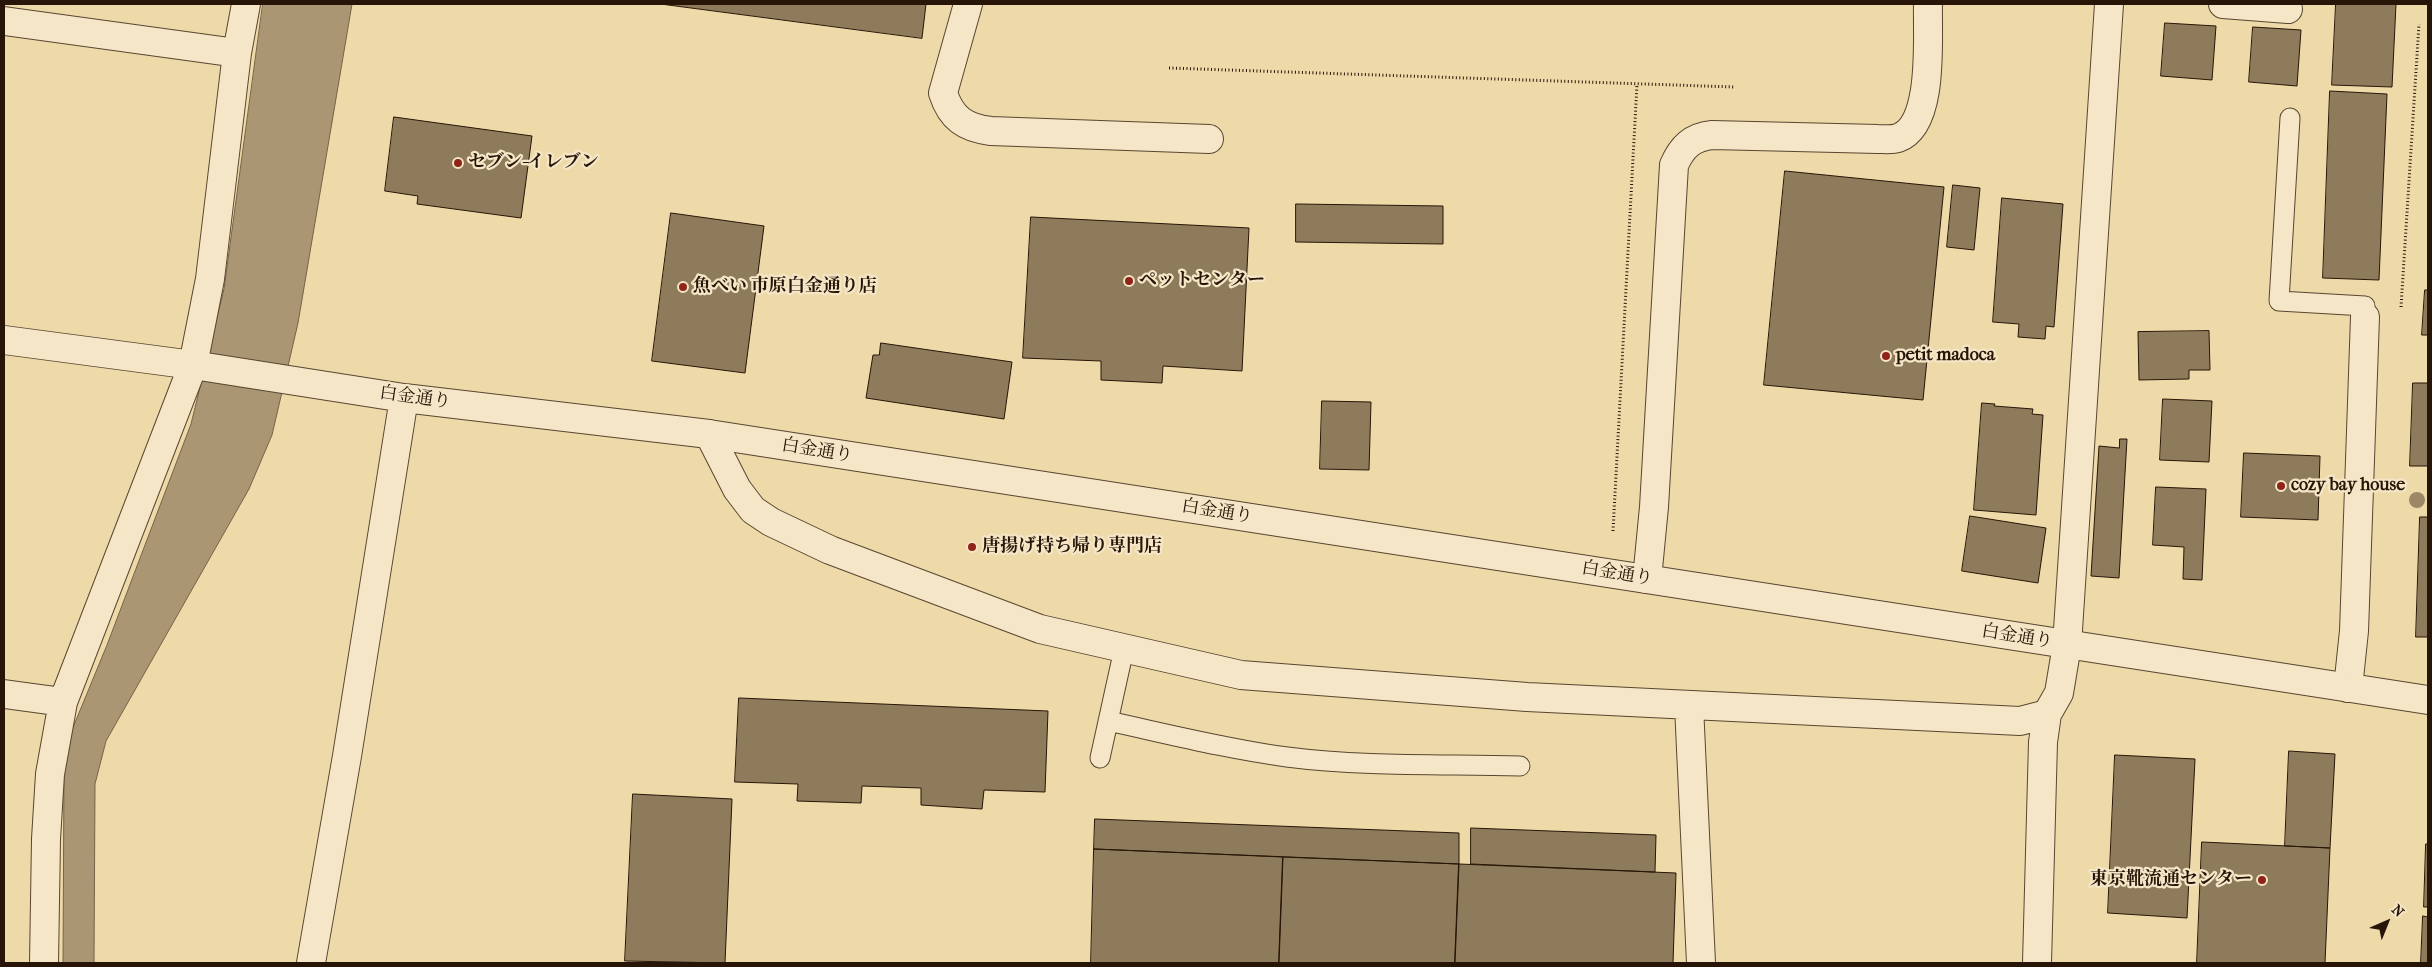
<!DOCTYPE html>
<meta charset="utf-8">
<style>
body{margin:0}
#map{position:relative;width:2432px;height:967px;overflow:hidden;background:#eed9a9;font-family:"IM FELL French Canon",serif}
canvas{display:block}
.frame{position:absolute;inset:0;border:5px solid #271507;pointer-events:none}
.north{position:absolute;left:2362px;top:897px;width:50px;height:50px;-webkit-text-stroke:4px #f4e6c7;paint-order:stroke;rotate:44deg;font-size:14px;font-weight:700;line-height:20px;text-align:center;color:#271507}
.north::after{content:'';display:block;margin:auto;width:18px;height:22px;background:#271507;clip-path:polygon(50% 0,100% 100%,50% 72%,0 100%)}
</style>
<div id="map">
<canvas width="2432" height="967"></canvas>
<div class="frame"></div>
<div class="north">N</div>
</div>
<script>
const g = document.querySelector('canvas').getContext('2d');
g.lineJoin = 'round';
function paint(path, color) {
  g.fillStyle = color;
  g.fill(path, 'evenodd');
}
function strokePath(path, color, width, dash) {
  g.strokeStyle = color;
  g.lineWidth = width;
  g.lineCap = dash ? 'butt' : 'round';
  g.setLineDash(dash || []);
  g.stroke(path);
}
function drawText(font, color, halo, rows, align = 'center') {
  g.font = font + ' "IM FELL French Canon","Noto Serif JP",serif';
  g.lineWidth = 4.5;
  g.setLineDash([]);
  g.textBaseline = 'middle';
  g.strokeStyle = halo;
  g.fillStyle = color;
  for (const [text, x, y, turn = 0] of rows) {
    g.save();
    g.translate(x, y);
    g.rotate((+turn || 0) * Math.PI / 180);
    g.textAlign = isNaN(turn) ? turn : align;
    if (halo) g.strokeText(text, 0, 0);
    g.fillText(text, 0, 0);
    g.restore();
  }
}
const water = new Path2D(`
 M 263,4 L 352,4 L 298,323 L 272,435 L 249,489 L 106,741 L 95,784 L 94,963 L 63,963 L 64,768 L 67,742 L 107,645 L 191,424 L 224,289 Z`);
paint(water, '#aa9672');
strokePath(water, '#766247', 1);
const building = new Path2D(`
 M 661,4 L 926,4 L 922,38 Z
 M 2336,4 L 2396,4 L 2392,87 L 2332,85 Z
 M 2165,23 L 2216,26 L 2212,80 L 2161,76 Z
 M 2253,27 L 2301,30 L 2297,86 L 2249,82 Z
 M 2330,91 L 2387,94 L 2379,280 L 2323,278 Z
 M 394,117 L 532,136 L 521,218 L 417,204 L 418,196 L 385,191 Z
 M 1785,171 L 1944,187 L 1923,400 L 1764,385 Z
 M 1953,185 L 1980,188 L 1974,250 L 1947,247 Z
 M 2002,198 L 2063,204 L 2054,327 L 2046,326 L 2045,339 L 2018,337 L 2019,324 L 1993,322 Z
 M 1296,204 L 1443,206 L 1443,244 L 1296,242 Z
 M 671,213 L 764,226 L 745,373 L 652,361 Z
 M 1031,217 L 1249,228 L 1242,371 L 1163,366 L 1162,383 L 1101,380 L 1101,361 L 1023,358 Z
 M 2425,290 L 2428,290 L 2428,335 L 2422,335 Z
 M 2209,331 L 2210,370 L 2189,370 L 2189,379 L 2139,380 L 2138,332 Z
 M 881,343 L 1012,362 L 1004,419 L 866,398 L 873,355 L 879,355 Z
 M 2413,383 L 2428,383 L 2428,466 L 2410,466 Z
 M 2163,399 L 2212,401 L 2209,462 L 2160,460 Z
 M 1322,401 L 1371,402 L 1369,470 L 1320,469 Z
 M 1982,403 L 1995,404 L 1994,406 L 2033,409 L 2032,414 L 2043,415 L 2036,515 L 1974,510 Z
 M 2120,439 L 2127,439 L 2119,578 L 2091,576 L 2099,446 L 2119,448 Z
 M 2244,453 L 2320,456 L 2318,520 L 2241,517 Z
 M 2156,487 L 2206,489 L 2202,580 L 2183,579 L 2184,547 L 2153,545 Z
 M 1970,516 L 2046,528 L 2038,583 L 1962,571 Z
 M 2420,517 L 2428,517 L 2428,637 L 2416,637 Z
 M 739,698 L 1048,711 L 1045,792 L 984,790 L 982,809 L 921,805 L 921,788 L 862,786 L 861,803 L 797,801 L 798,784 L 735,782 Z
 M 2289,751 L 2335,754 L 2330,848 L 2285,846 Z
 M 2115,755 L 2195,759 L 2187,918 L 2108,913 Z
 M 633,794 L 732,799 L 725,963 L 625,961 Z
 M 1095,819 L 1459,833 L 1459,864 L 1094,849 Z
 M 1471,828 L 1656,835 L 1655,872 L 1471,864 Z
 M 2202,842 L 2330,848 L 2325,963 L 2197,963 Z
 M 2426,844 L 2428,844 L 2428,907 L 2424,907 Z
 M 1094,849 L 1283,857 L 1279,963 L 1091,963 Z
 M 1283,857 L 1459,864 L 1455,963 L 1279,963 Z
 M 1459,864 L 1676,873 L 1673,963 L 1455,963 Z
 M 2423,916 L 2428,917 L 2428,963 L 2421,963 Z`);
paint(building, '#8e7b5b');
strokePath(building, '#271507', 1);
const service = new Path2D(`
 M 2290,118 L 2279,301 L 2365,306 L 2365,317
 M 1108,721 C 1168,734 1227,749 1287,757 C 1364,767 1443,764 1520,766
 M 1100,758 L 1124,649`);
const minor = new Path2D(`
 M 968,4 L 943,93 C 951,118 965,128 991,131 L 1209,139
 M 2223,4 L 2288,9
 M 4,21 L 237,53
 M 709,434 L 737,489 L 753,510 L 771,522 L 830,550 L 1040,629 L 1241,675 L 1527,697 L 2020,721 L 2047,714
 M 1647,579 L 1654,507 L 1674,165 C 1682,147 1692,137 1712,135 L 1878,139 C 1884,139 1892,140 1898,138 C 1935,125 1927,36 1928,4
 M 2348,688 L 2354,631 L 2365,317
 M 4,694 L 63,702
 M 1689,706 L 1701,963
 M 44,963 L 46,839 L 50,774 L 63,702 L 193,365 L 210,279 L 237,53 L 246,4
 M 2037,963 L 2043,742 L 2047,714 L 2059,693 L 2067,645 L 2109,4`);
const tertiary = new Path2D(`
 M 4,340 L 193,365 L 404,398 L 709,434 L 2428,700
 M 311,963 L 347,756 L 404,398`);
strokePath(service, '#594630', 21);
strokePath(minor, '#594630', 30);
strokePath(tertiary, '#594630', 30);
strokePath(new Path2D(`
 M 1169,68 L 1734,87
 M 2401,307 L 2419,24
 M 1613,531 L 1637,84`), '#271507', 3, [1, 2.5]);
strokePath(service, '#f4e6c7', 19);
strokePath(minor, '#f4e6c7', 28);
strokePath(tertiary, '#f4e6c7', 28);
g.fillStyle = '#9c8866';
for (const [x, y] of [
 [2417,500]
]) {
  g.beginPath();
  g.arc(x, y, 8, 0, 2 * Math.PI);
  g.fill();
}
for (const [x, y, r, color] of [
 [458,163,5,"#8f2418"],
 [1129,281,5,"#8f2418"],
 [683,287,5,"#8f2418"],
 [1886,356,5,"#8f2418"],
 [2281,486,5,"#8f2418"],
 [972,547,5,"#8f2418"],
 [2262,880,5,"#8f2418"]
]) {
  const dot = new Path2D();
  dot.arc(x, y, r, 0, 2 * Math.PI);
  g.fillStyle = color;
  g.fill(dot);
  strokePath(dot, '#f4e6c7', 2);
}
drawText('bold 18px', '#271507', '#f4e6c7', [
 ["セブン-イレブン",468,163],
 ["ペットセンター",1139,281],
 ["魚べい 市原白金通り店",693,287],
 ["petit madoca",1896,356],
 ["cozy bay house",2291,486],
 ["唐揚げ持ち帰り専門店",982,547],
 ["東京靴流通センター",2252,880,"right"]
], 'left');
drawText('18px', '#271507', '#f4e6c7', [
 ["白金通り",415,398,8],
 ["白金通り",817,451,9],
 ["白金通り",1217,512,9],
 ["白金通り",1617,574,9],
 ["白金通り",2017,637,9]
]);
</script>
